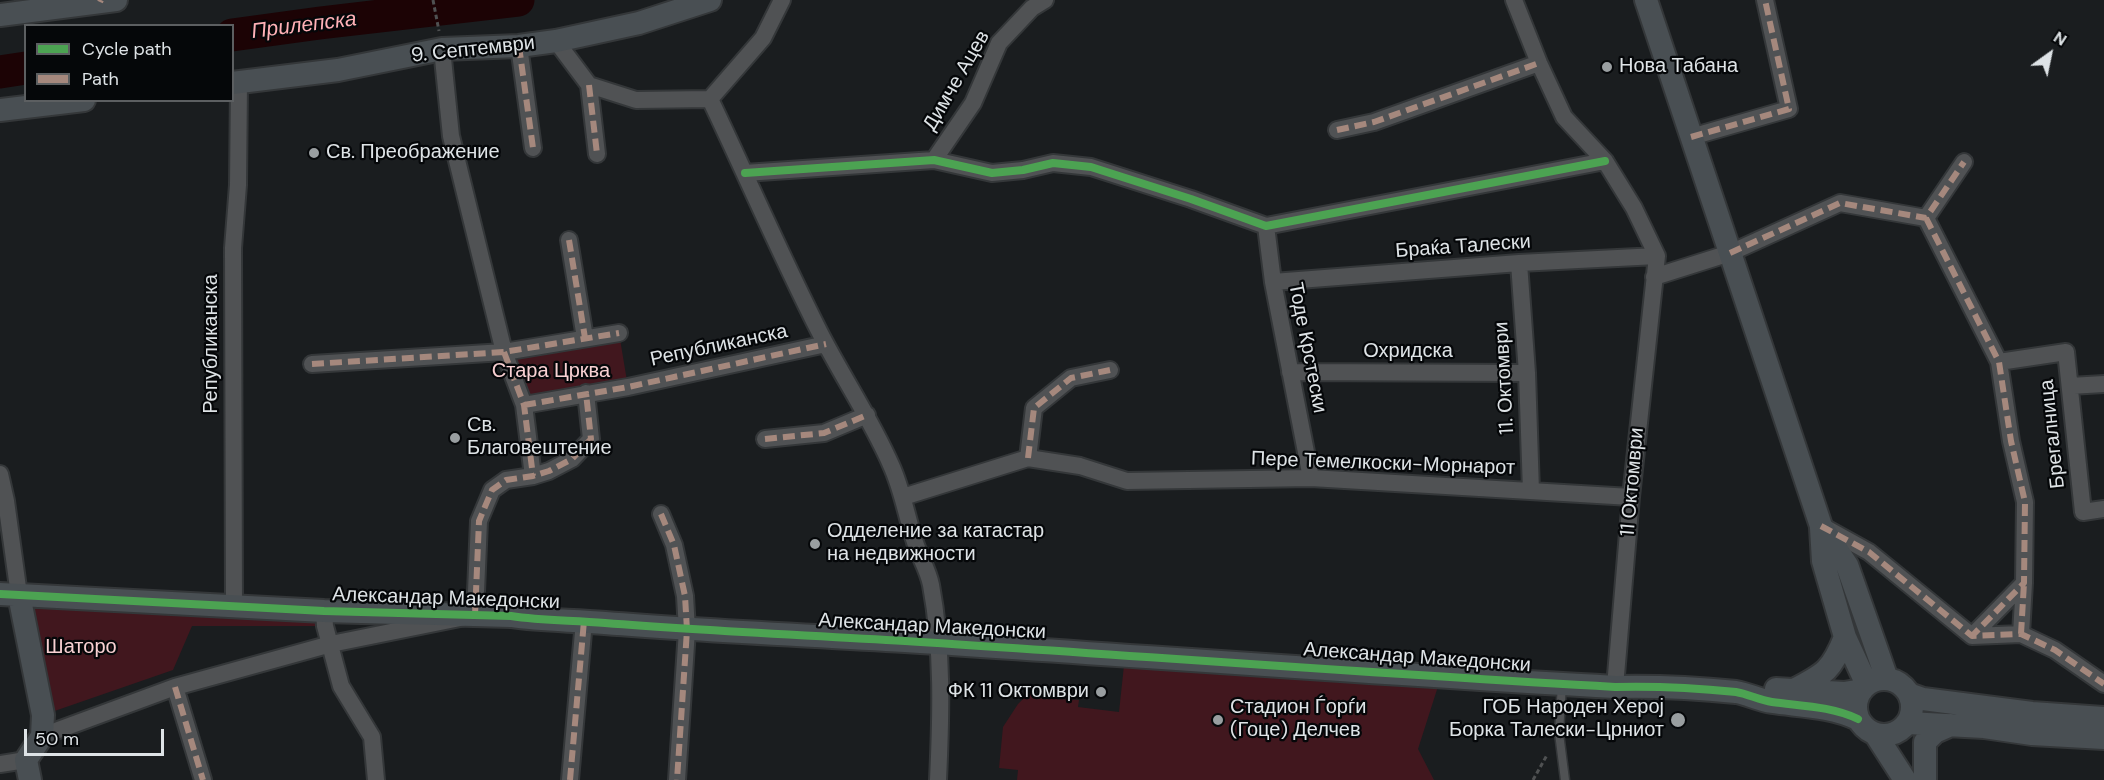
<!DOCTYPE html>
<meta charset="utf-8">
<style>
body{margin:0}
#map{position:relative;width:2104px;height:780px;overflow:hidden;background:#1a1d1f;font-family:"DM Sans",sans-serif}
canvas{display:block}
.legend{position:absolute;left:24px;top:24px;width:210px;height:78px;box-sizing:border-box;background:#050709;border:2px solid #5c5f61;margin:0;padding:8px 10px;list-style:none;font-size:18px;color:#dee3e6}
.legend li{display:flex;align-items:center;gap:12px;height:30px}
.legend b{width:30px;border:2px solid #5c5f61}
.north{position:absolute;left:2020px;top:24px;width:60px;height:60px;-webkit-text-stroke:4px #050709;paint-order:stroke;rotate:33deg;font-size:16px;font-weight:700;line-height:24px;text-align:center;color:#dee3e6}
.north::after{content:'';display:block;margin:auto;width:21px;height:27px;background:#dee3e6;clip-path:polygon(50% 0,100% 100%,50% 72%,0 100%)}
.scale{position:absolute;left:24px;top:729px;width:140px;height:27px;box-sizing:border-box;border:3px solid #dee3e6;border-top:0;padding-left:8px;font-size:18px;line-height:21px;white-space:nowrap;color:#dee3e6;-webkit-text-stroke:4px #050709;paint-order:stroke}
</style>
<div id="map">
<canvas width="2104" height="780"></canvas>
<ul class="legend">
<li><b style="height:8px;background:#4ca352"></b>Cycle path</li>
<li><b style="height:8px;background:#a5887d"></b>Path</li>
</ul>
<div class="north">N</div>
<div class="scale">50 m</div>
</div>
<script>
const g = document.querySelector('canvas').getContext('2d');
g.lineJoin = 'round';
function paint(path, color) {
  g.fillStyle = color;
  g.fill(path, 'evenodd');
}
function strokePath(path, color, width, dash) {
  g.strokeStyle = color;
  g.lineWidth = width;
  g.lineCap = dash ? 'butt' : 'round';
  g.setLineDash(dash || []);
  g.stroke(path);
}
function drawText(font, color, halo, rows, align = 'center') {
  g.font = font + ' "DM Sans",sans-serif';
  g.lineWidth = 4.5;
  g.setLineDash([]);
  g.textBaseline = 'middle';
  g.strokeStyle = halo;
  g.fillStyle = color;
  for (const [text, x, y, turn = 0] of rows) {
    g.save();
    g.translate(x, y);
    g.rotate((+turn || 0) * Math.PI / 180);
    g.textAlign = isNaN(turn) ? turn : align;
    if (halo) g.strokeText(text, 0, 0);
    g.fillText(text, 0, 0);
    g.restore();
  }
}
paint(new Path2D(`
 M 619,333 L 628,387 L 524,405 L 504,352 Z
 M 19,595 L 324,611 L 325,626 L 192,626 L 173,670 L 43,715 Z
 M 1125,656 L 1441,677 L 1418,749 L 1434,780 L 1017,780 L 1018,770 L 999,768 L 1003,727 L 1018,704 L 1032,690 L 1032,698 L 1079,700 L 1078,707 L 1119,712 Z`), '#41171e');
strokePath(new Path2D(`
 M 232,35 L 320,23 L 518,0
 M 0,72 L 26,68`), '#1c0305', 33);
const lane = new Path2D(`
 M 1562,684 L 1559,733 L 1565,780`);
const street = new Path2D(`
 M 1514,0 L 1539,63 L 1564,117 L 1605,161 L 1634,208 L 1657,256 L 1631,497 L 1615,687
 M 556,41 L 589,85 L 636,100 L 710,99 L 763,38 L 782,0
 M 519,46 L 533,148
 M 442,49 L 451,136 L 504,352 L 524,405 L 533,476
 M 589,85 L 597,154
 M 710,99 C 747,177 781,256 820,333 C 843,378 871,419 891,465 C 902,489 906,514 914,539 C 918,554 928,569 931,585 C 943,650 941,715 938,780
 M 1337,130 L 1374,122 L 1539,63
 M 1691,137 L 1789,109 L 1765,0
 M 934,160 L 973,103 L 999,43 L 1032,8 L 1045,0
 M 745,173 L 934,160 L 992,173 L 1023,170 L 1053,163 L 1091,167 L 1191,199 L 1266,226 L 1605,161
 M 1926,218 L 1999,362 L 2011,441 L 2025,502 L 2024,583 L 1972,636
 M 1266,226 L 1273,282 L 1311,478
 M 569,240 L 585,338
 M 1519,263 L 1527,373 L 1531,491
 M 1654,277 L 1730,253 L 1840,203 L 1926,218 L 1964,162
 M 1273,282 L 1519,263 L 1657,256
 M 1999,362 L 2066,352 L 2083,512 L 2104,509
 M 312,364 L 504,352 L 619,333
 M 1290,372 L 1527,373
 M 2070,386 L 2104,384
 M 524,405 L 628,387 L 826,344
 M 765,439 L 824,433 L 867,415
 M 1028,458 L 1034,408 L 1071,378 L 1110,370
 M 0,474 L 6,501 L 19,595
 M 903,497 L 1028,458 L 1080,466 L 1127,481 L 1311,478 L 1631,497
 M 661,514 L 674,545 L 685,596 L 687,630 L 677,780
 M 1822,526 L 1869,552 L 1972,636 L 2021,634 L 2055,650 L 2104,684
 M 234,606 L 233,248 L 238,185 L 239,83
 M 324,611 L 325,626 L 341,686 L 372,737 L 376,780
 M 2021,634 L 2024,583
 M 175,687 L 203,780
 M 42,736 L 175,687 L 331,644 L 475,615 L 479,521 L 492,490 L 506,480 L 533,476 L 549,471 L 572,459 L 591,439 L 586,393
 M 0,764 L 26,760
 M 570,780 L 584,621`);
const secondary = new Path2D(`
 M 1646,0 L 1821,526 L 1847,565 L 1887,679
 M 0,15 L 116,0
 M 232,83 L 338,70 L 442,49 L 519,46 L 556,41 L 639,23 L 710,0
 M 0,110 L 84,100
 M 1821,528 L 1823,561 L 1845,637 L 1867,685
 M 0,594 L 324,611 L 511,616 C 543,621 574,620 605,623 C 705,631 805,635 905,641 C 1142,656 1378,674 1615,687 C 1655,686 1696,688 1736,692 C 1748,694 1759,700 1772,702 C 1800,706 1831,706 1858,719
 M 19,595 L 43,715 L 42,736 L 26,760 L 30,780
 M1856 707a28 28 0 1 1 56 0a28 28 0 1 1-56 0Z
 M 1776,689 L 1844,693 L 1862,690
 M 1794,690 C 1825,674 1832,670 1845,637
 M 1909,694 L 1923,699 L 2032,713 L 2104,718
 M 1908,723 L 1984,727 L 2032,734 L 2104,738
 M 1876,735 L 1905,780
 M 1925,780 L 1925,742 L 1935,732 L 1951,725`);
strokePath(lane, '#343739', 11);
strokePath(street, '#343739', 20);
strokePath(secondary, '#343739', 26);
strokePath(new Path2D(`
 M 433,0 L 439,31
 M 1533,780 L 1547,755`), '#4f5152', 3, [4.5, 3]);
strokePath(lane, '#505254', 8);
strokePath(street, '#505254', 16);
strokePath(secondary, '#494f53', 22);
strokePath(new Path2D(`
 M 100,2 L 101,0
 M 519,46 L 533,148
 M 589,85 L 597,154
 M 1337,130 L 1374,122 L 1539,63
 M 1691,137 L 1789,109 L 1765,0
 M 1926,218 L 1999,362 L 2011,441 L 2025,502 L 2024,583 L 1972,636
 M 569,240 L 585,338
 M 1730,253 L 1840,203 L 1926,218 L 1964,162
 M 504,352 L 524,405 L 533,476
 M 312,364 L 504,352 L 619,333
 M 524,405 L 628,387 L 826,344
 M 765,439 L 824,433 L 867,415
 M 1028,458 L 1034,408 L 1071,378 L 1110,370
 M 661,514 L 674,545 L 685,596 L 687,630 L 677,780
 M 1821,526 L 1869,552 L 1972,636 L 2021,634 L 2055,650 L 2104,684
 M 475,615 L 479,521 L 492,490 L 506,480 L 533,476 L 549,471 L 572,459 L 591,439 L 586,393
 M 2021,634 L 2024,583
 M 175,687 L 203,780
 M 570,780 L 584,621`), '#a5887d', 6, [12, 6]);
strokePath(new Path2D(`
 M 745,173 L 934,160 L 992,173 L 1023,170 L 1053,163 L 1091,167 L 1191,199 L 1266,226 L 1605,161
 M 0,594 L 324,611 L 511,616 C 543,621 574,620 605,623 C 705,631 805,635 905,641 C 1142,656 1378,674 1615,687 C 1655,686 1696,688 1736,692 C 1748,694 1759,700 1772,702 C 1800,706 1831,706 1858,719`), '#4ca352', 8);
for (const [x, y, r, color] of [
 [1607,67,6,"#999ea0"],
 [314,153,6,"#999ea0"],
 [455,438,6,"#999ea0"],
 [815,544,6,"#999ea0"],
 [1101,692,6,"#999ea0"],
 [1218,720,6,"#999ea0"],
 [1678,720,8,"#999ea0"]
]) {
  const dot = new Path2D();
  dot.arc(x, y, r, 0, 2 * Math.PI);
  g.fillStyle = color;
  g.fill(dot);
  strokePath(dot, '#050709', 2);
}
drawText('20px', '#dee3e6', '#050709', [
 ["9. Септември",473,50,-6],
 ["Димче Ацев",957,81,-60],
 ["Браќа Талески",1463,247,-4],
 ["Републиканска",212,344,-90],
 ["Републиканска",719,346,-12],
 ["Тоде Крстески",1307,348,79],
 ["Охридска",1408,352],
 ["11. Октомври",1505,378,-93],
 ["Брегалница",2053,434,-96],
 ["Пере Темелкоски-Морнарот",1383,464,2],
 ["11 Октомври",1633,482,-85],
 ["Александар Македонски",446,599,2],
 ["Александар Македонски",932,627,3],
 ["Александар Македонски",1417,658,4]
]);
drawText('20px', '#dee3e6', '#050709', [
 ["Нова Табана",1619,67],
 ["Св. Преображение",326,153],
 ["Св.",467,426],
 ["Благовештение",467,449],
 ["Одделение за катастар",827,532],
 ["на недвижности",827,555],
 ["ФК 11 Октомври",1089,692,"right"],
 ["Стадион Ѓорѓи",1230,708],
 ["(Гоце) Делчев",1230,731],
 ["ГОБ Народен Херој",1664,708,"right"],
 ["Борка Талески-Црниот",1664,731,"right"]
], 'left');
drawText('20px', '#f8d0d2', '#050709', [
 ["Стара Црква",551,372],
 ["Шаторо",81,648]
]);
drawText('italic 21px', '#ffb1b7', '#050709', [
 ["Прилепска",304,26,-7]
]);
</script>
